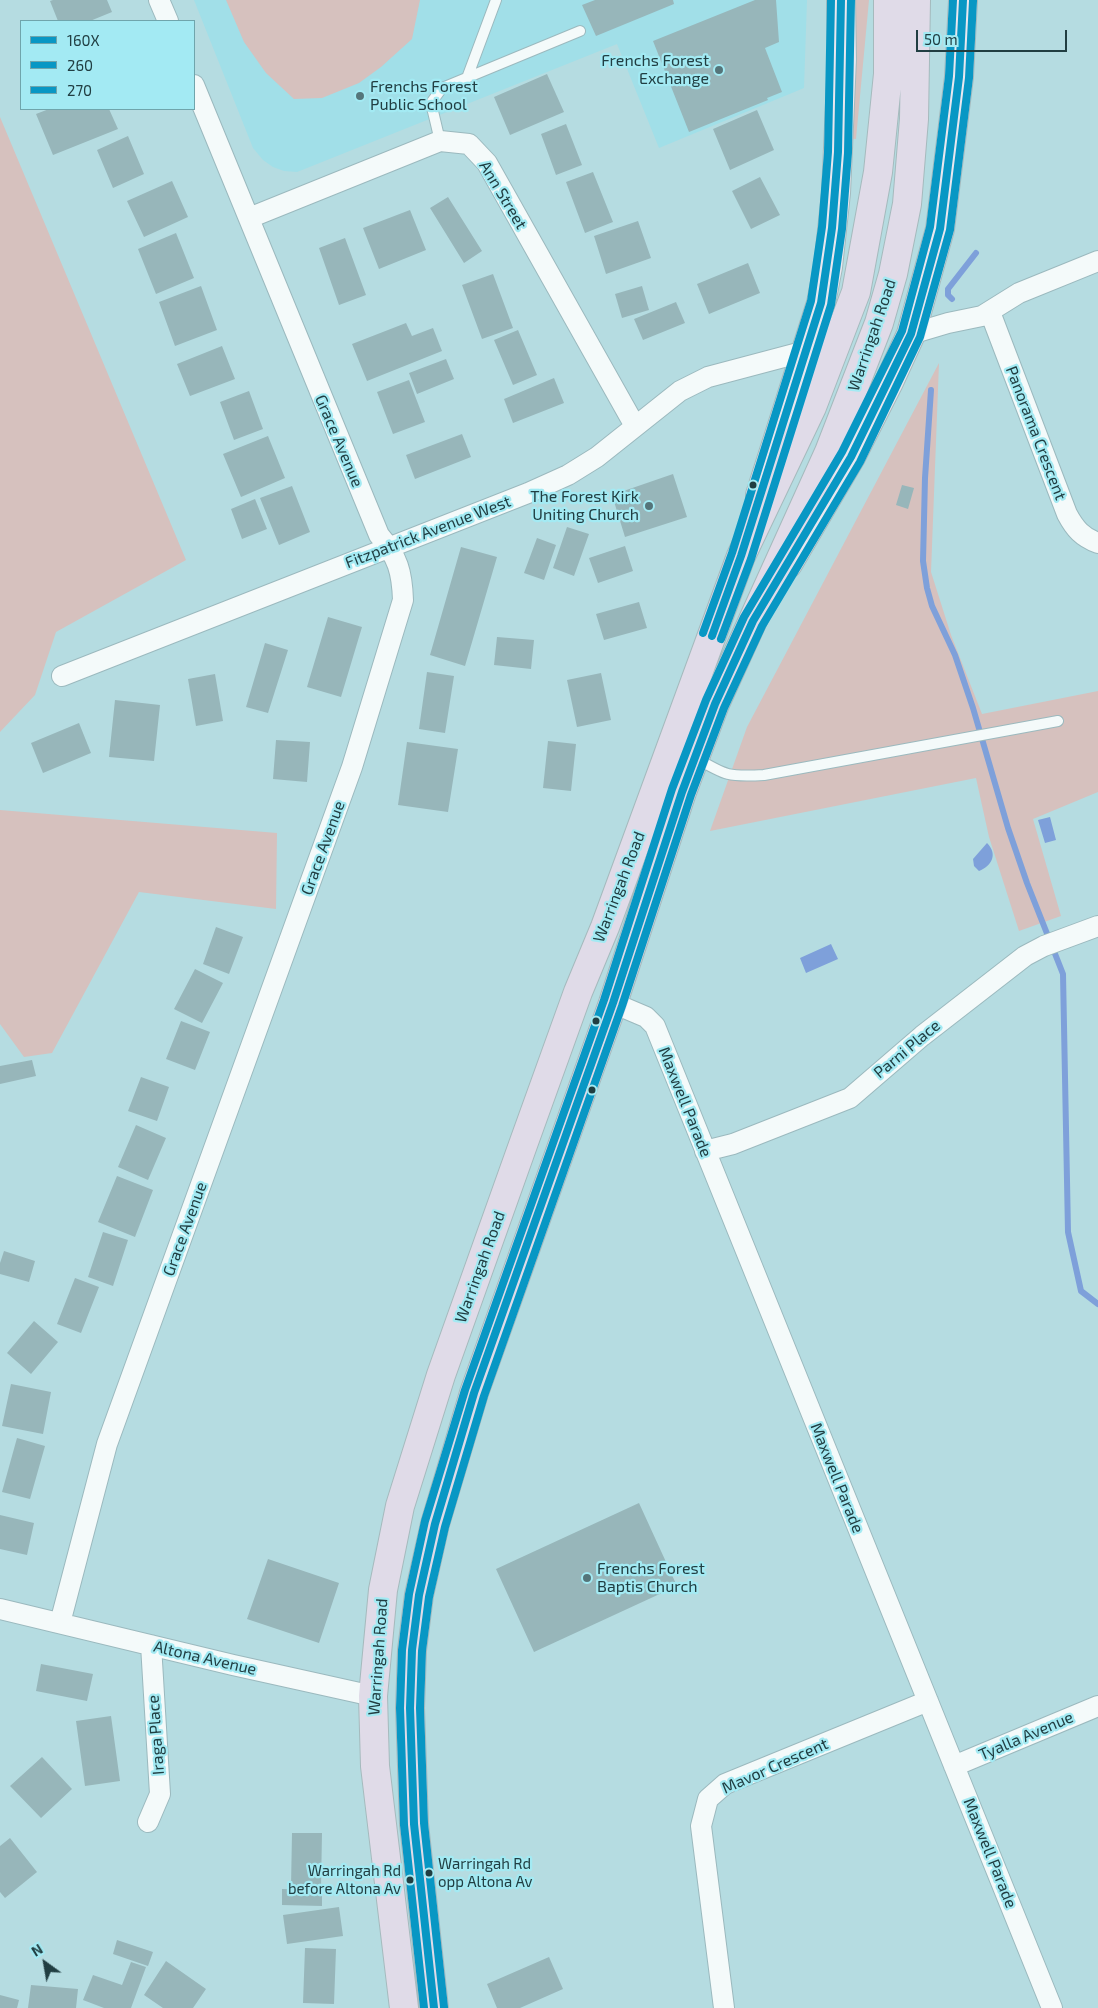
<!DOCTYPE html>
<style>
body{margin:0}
#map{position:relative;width:1098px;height:2008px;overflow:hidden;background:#b5dce1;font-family:"Exo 2",sans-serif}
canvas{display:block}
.legend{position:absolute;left:20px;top:20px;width:175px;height:90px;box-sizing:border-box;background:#a3eaf3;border:1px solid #6fa5ac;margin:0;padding:6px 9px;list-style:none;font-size:15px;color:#213e42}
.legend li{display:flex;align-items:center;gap:10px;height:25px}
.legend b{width:25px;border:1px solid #6fa5ac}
.north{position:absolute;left:20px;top:1938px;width:50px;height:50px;-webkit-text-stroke:4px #a3eaf3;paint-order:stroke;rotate:328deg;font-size:14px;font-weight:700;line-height:20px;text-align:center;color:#213e42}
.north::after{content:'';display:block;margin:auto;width:18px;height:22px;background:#213e42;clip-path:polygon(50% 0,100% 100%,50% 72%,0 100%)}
.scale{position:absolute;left:916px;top:30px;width:151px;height:22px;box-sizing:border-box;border:2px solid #213e42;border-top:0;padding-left:6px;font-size:15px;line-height:18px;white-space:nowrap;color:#213e42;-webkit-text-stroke:4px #a3eaf3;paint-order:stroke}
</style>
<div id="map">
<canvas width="1098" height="2008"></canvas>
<ul class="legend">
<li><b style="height:6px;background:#0897c4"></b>160X</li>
<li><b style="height:6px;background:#0897c4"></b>260</li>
<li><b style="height:6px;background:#0897c4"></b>270</li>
</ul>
<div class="north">N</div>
<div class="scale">50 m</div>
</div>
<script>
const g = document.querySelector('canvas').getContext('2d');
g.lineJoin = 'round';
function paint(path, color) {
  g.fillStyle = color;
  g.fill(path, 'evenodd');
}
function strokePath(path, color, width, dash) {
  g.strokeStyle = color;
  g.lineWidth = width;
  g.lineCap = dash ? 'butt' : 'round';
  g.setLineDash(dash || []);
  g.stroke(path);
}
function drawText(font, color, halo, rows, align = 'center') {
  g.font = font + ' "Exo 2",sans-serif';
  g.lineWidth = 4.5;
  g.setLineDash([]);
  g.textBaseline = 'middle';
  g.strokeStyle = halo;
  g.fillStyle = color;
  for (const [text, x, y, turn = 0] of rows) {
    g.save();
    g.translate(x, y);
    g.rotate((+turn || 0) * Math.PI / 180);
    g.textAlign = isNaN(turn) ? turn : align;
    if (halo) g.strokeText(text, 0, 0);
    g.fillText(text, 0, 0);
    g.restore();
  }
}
paint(new Path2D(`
 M 194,0 L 807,0 L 804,88 L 659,148 L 617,44 L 297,172 L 284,171 L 273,167 L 263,160 L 253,148 Z`), '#a1dfe8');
paint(new Path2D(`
 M 226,0 L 420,0 L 412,39 L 381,67 L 359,83 L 322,98 L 294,99 L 266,73 L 244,42 Z
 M 853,0 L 869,0 L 856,139 L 846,138 Z
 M 0,117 L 186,560 L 56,632 L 35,695 L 0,732 Z
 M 939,363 L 931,572 L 951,635 L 982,714 L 1098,691 L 1098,792 L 1033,819 L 1061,916 L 1019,931 L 989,837 L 976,778 L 710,831 L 747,727 Z
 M 0,810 L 277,833 L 276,909 L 139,892 L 52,1053 L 24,1057 L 0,1024 Z`), '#d6c1be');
paint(new Path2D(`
 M 1050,817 L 1056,840 L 1045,843 L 1038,820 Z
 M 987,843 C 998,854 992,866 979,871 L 974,866 L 973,859 Z
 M 831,944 L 838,959 L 806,973 L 800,958 Z`), '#7ea0da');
strokePath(new Path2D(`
 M 952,299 L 948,295 L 948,289 L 976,253
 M 931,390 L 925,478 L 923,561 L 927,588 L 932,606 L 955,655 L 973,708 L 1008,828 L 1027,883 L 1063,974 L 1068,1232 L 1081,1291 L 1098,1304`), '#7ea0da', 6);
paint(new Path2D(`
 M 53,0 L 107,0 L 112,12 L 90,21 L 58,21 L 50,1 Z
 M 595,0 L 673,0 L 674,4 L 596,36 L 582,5 Z
 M 755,0 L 776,0 L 779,42 L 765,48 L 782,92 L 767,98 L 768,100 L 689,132 L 653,41 Z
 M 547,74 L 564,112 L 510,135 L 494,97 Z
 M 49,109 L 109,109 L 118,129 L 53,155 L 36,114 Z
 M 757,110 L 774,150 L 730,170 L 713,129 Z
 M 566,124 L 582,165 L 556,175 L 541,134 Z
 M 128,136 L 144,174 L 113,188 L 97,150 Z
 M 593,172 L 613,222 L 585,233 L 566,182 Z
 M 760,177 L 780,215 L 751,229 L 732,191 Z
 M 172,181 L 188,217 L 144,237 L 127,201 Z
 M 448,197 L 482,251 L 464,263 L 430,208 Z
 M 410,210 L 426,250 L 379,269 L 363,228 Z
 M 638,221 L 651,258 L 606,274 L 594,236 Z
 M 176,233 L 194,278 L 156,294 L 138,249 Z
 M 345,238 L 366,295 L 339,305 L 319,248 Z
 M 748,263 L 760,293 L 709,314 L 697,284 Z
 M 493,274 L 513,328 L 482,339 L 462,285 Z
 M 201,286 L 217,330 L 175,346 L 159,302 Z
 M 642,286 L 649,310 L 622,318 L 615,294 Z
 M 676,302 L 685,323 L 643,340 L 634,319 Z
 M 406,323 L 412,336 L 433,328 L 442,351 L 367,381 L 352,344 Z
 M 518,330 L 537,375 L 513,385 L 494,340 Z
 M 222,346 L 235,379 L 190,396 L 177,364 Z
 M 446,359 L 454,379 L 417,394 L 409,373 Z
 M 554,378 L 564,403 L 513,423 L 504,399 Z
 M 409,380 L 425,422 L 393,434 L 377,392 Z
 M 249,391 L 263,429 L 234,440 L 220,402 Z
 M 462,434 L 471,457 L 415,479 L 406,455 Z
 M 268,436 L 285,478 L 241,497 L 223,454 Z
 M 673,474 L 687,517 L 625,537 L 612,495 Z
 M 902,485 L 914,488 L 908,509 L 896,505 Z
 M 292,486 L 310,532 L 279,545 L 260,498 Z
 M 255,499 L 267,529 L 242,539 L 231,509 Z
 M 567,527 L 589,534 L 574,576 L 553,568 Z
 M 537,538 L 556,545 L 544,580 L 524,573 Z
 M 625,546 L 633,571 L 598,583 L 589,558 Z
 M 461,547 L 497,557 L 465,666 L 430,655 Z
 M 639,602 L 647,628 L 604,640 L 596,614 Z
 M 328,617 L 362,627 L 341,697 L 307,687 Z
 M 497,637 L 534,640 L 531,669 L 494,665 Z
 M 265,643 L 288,650 L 268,713 L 246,707 Z
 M 427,672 L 454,676 L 445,733 L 419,729 Z
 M 601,673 L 611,720 L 577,727 L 567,680 Z
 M 215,674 L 223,721 L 196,726 L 188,679 Z
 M 115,700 L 160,705 L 154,761 L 109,757 Z
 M 79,723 L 91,753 L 43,773 L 31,743 Z
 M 276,740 L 310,742 L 307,782 L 273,779 Z
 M 548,741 L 576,744 L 571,791 L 543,788 Z
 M 407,742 L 458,749 L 448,812 L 398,805 Z
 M 216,927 L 243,937 L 229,974 L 203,964 Z
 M 195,969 L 223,983 L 202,1023 L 174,1009 Z
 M 181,1021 L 210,1032 L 195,1070 L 166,1059 Z
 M 32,1060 L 36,1076 L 0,1084 L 0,1066 Z
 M 141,1077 L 169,1087 L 157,1121 L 128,1111 Z
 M 136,1125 L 166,1138 L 148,1180 L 118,1167 Z
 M 117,1176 L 153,1190 L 135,1237 L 98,1222 Z
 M 103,1232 L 128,1240 L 113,1286 L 88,1277 Z
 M 4,1251 L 35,1261 L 29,1282 L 0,1274 L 0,1263 Z
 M 75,1278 L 99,1287 L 81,1333 L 57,1324 Z
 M 34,1321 L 58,1342 L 31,1374 L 7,1353 Z
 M 11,1384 L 51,1392 L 43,1434 L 2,1426 Z
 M 17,1438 L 45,1446 L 30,1499 L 2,1492 Z
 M 639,1503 L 677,1586 L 534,1652 L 496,1569 Z
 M 0,1515 L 34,1523 L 27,1555 L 0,1549 Z
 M 268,1559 L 339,1583 L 319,1643 L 247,1619 Z
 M 41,1664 L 93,1674 L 87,1701 L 36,1691 Z
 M 111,1716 L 120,1781 L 85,1786 L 76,1721 Z
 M 42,1757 L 72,1789 L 41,1818 L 10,1786 Z
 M 292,1833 L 322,1833 L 321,1887 L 291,1887 Z
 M 10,1838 L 37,1872 L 5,1898 L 0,1892 L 0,1846 Z
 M 282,1889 L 322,1890 L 322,1906 L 282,1905 Z
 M 339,1907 L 343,1936 L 287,1944 L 283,1915 Z
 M 117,1940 L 153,1952 L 148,1966 L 113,1954 Z
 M 305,1948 L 336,1949 L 334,2004 L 303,2003 Z
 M 549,1957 L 563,1989 L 520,2008 L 497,2008 L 487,1984 Z
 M 166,1961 L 206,1989 L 193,2008 L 163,2008 L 144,1995 Z
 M 131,1962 L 146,1967 L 131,2008 L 104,2008 L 83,2000 L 93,1975 L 122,1985 Z
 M 31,1985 L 78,1989 L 76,2008 L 28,2008 Z
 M 0,1995 L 19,2000 L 17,2008 L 0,2008 Z`), '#97b6ba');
const lane = new Path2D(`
 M 467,78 L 496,0
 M 440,141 L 431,103 L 442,88 L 580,31
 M 696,758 C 726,776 729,777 764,775 L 1058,721`);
const street = new Path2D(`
 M 159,0 L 168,21
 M 249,218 L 440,141 L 469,144 L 487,163 L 635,426
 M 990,312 L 1067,514 C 1075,529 1082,537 1098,543
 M 911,334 L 948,323 L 982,316 L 1019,293 L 1098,261
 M 62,676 L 528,493 L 568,475 L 597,457 L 680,391 L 708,377 L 806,351
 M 613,1003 L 646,1017 L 655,1026 L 1052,2008
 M 705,1151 L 733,1144 L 850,1098 L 922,1036 L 1025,956 L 1044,946 L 1098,926
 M 0,1609 L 233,1665 L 373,1696
 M 60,1623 L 107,1444 L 352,767 L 403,600 C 402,572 398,557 379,535 L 194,85
 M 954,1766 L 1098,1706
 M 148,1822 L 160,1794 L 151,1645
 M 724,2008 L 701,1826 L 708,1799 L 725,1784 L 928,1701`);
const primary = new Path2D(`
 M 760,495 L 821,303 L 828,267 L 836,193 L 842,59 L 841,0
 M 788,564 L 851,457 L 889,382 L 911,334 L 940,229 L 959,77 L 963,0`);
const highway = new Path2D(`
 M 404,2008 L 375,1766 L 373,1696 L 383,1590 L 400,1506 L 441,1375 L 524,1142 L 578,992 L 605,927 L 741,556 L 812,407 L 856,292 L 878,172 L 888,74 L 888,0
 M 434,2008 L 414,1824 L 410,1708 L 412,1650 L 419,1595 L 435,1524 L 474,1393 L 613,1003 L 682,792 L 715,704 L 829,452 L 879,323 L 893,274 L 907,204 L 914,119 L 916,0`);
strokePath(lane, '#9bb9be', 12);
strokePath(street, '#9bb9be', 22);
strokePath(primary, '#a5babd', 30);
strokePath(highway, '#a5babd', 30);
strokePath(lane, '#f4fafa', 10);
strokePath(street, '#f4fafa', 20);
strokePath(primary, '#e8e7ef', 28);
strokePath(highway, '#e0dbe8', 28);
strokePath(new Path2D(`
 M 712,636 L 741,556 L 821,303 L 832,228 L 838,152 L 841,0
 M 434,2008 L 414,1824 L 410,1708 L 412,1650 L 419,1595 L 435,1524 L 474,1393 L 613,1003 L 682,792 L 715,704 L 753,621 L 851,457 L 911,334 L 940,229 L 959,77 L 963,0`), '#0897c4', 8);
strokePath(new Path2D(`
 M 721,639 L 751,559 L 831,305 L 842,229 L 848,153 L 851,0
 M 444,2007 L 424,1823 L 420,1708 L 422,1651 L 429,1597 L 445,1527 L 484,1396 L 622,1006 L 691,795 L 724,708 L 762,626 L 860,462 L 920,337 L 950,230 L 969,78 L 973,1`), '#0897c4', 8);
strokePath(new Path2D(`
 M 703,633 L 732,553 L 811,301 L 822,227 L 828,152 L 831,0
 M 424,2008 L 404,1825 L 400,1708 L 402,1650 L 409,1594 L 425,1521 L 465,1390 L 604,1000 L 672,789 L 706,700 L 744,617 L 842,452 L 902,331 L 930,227 L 949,76 L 953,0`), '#0897c4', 8);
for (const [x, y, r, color] of [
 [719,70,5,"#55757a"],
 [360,96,5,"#55757a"],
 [753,485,4.5,"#213e42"],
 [649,506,5,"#55757a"],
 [596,1021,4.5,"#213e42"],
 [592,1090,4.5,"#213e42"],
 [587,1578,5,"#55757a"],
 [429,1873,4.5,"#213e42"],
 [410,1880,4.5,"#213e42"]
]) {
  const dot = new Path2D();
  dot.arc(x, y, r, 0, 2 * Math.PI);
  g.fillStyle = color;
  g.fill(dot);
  strokePath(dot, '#a3eaf3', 2);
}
drawText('15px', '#213e42', '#a3eaf3', [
 ["Warringah Rd",438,1864],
 ["opp Altona Av",438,1882],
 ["Warringah Rd",401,1871,"right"],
 ["before Altona Av",401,1889,"right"]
], 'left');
drawText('16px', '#213e42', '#a3eaf3', [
 ["Frenchs Forest",709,61],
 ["Exchange",709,79],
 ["Frenchs Forest",370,87,"left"],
 ["Public School",370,105,"left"],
 ["The Forest Kirk",639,497],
 ["Uniting Church",639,515],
 ["Frenchs Forest",597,1569,"left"],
 ["Baptis Church",597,1587,"left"]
], 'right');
drawText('16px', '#213e42', '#a3eaf3', [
 ["Ann Street",503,195,59],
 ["Warringah Road",872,335,-71],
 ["Panorama Crescent",1036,433,69],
 ["Grace Avenue",339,441,67],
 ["Fitzpatrick Avenue West",428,532,-21],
 ["Grace Avenue",323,848,-70],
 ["Warringah Road",619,887,-69],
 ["Parni Place",907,1049,-40],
 ["Maxwell Parade",685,1102,68],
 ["Grace Avenue",185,1229,-70],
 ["Warringah Road",480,1267,-70],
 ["Maxwell Parade",837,1478,68],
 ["Warringah Road",378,1657,-86],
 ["Altona Avenue",205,1658,13],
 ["Iraga Place",156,1735,-94],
 ["Tyalla Avenue",1026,1736,-23],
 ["Mavor Crescent",775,1766,-24],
 ["Maxwell Parade",990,1853,68]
]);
</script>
